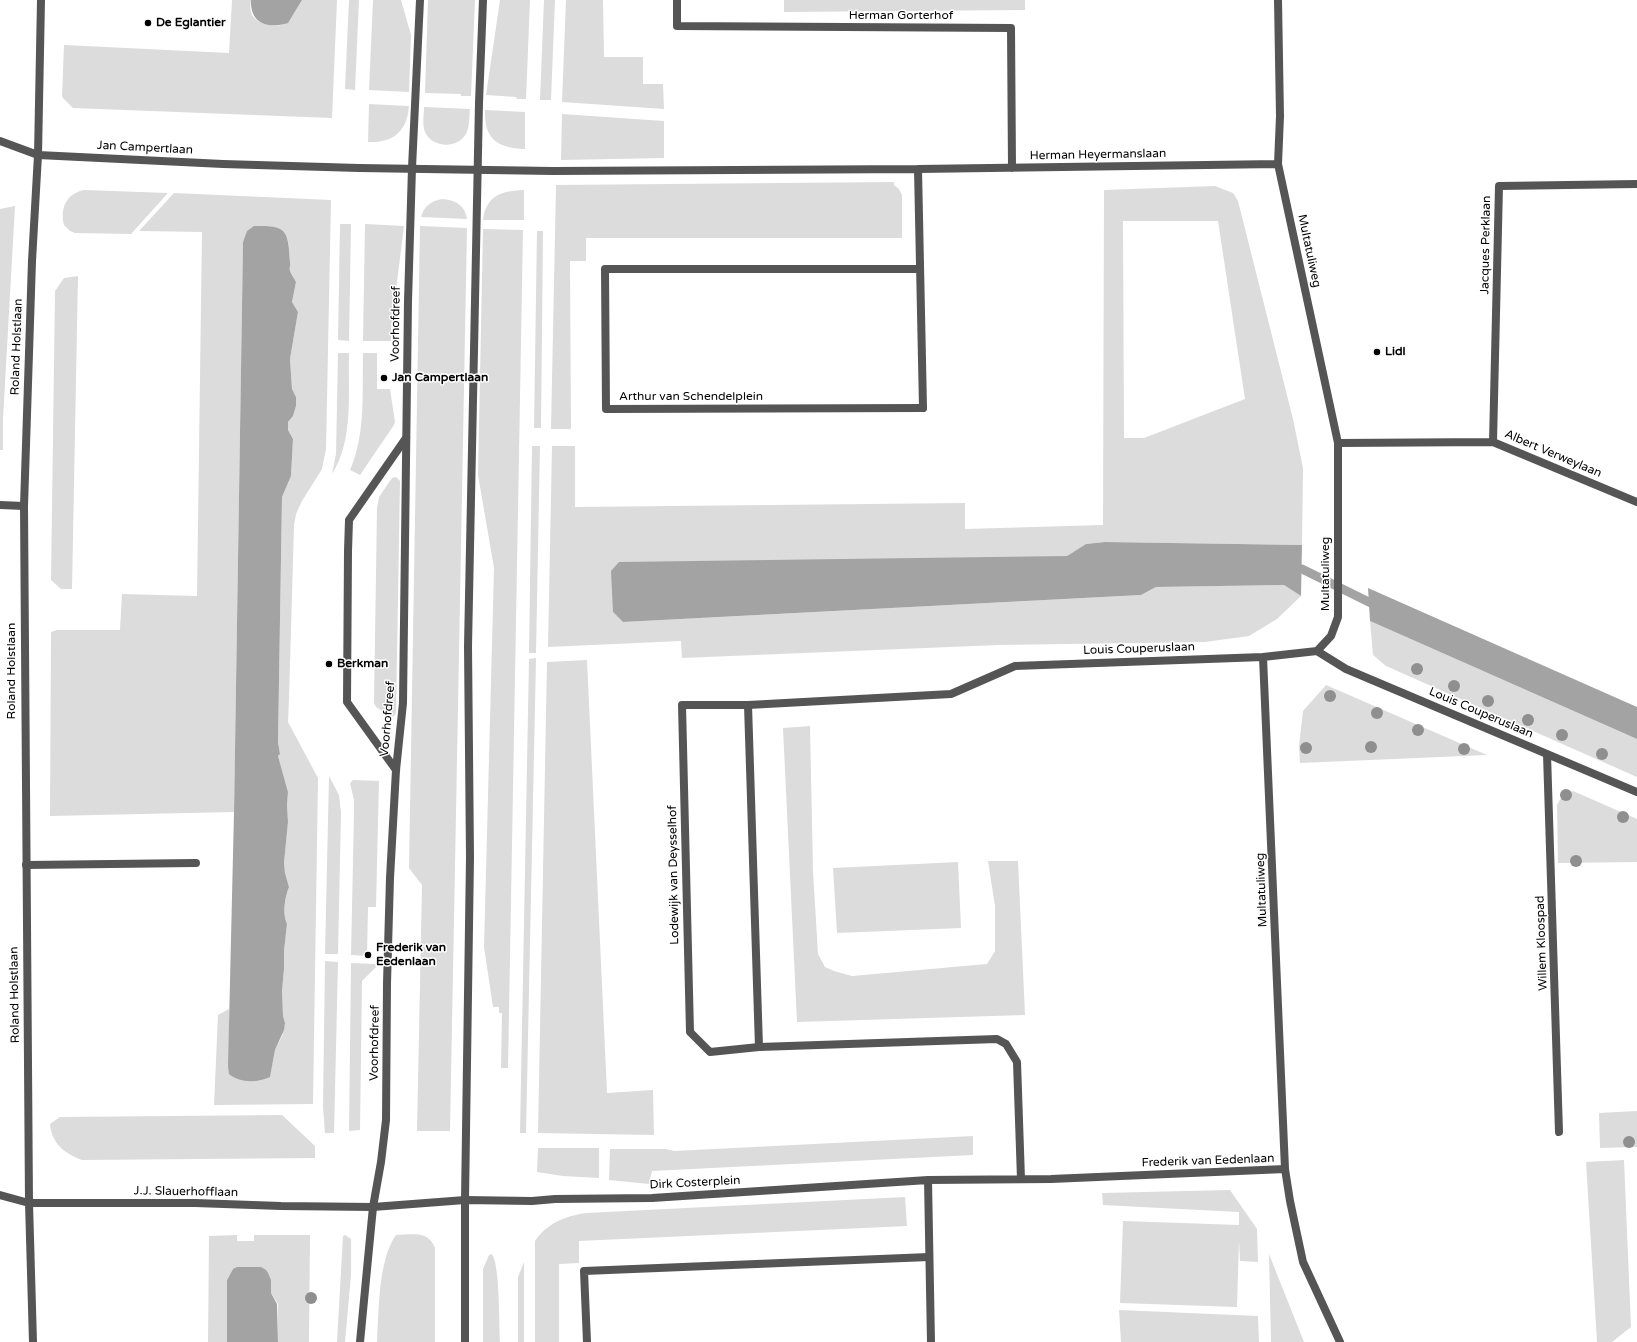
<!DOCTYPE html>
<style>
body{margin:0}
canvas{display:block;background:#fff}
</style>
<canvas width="1637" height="1342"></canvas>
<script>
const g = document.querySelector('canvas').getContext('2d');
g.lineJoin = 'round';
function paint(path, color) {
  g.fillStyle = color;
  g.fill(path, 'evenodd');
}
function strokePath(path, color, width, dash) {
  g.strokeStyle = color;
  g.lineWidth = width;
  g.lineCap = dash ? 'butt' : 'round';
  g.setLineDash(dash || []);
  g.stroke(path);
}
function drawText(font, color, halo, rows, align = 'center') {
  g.font = font + ' "Varela Round",sans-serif';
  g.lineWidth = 3;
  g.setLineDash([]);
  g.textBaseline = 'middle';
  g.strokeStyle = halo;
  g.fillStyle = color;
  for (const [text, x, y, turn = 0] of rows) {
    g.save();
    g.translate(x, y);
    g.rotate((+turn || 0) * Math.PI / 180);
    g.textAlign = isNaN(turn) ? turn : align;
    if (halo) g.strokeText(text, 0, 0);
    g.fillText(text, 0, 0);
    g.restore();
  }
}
paint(new Path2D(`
 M 232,0 L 251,0 C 250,5 250,11 252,15 C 257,24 275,28 283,24 C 293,19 296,8 302,0 L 337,0 L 332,118 L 73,108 L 62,97 L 64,45 L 229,53 Z
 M 349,0 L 359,0 L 355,90 L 345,89 Z
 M 373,0 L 401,0 L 411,35 L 409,92 L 369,90 Z
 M 428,0 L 475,0 L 471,96 L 461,96 L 461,94 L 425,93 Z
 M 500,0 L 530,0 L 526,99 L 517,99 L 516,97 L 486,95 Z
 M 544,0 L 555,0 L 551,100 L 540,100 Z
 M 566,0 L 603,0 L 604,57 L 643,57 L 643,84 L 663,84 L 664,109 L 562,102 Z
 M 784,0 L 1025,0 L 1025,10 L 784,12 Z
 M 369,104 L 409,106 C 407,132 393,143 368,142 Z
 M 424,107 L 470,109 C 469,117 470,126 466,134 C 457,149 432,148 425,132 C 422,124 424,115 424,107 Z
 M 485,110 L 525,112 L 525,149 C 497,148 484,139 485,110 Z
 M 562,114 L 664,121 L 664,158 L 561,160 Z
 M 894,182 L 894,185 L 899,189 L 902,195 L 902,238 L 586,238 L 586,261 L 570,261 L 571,429 L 551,429 L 556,185 Z
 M 1215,186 L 1233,193 L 1238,201 L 1293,419 L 1303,468 L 1302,545 L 1105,542 L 1086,544 L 1067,556 L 613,612 L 623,622 L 1141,595 L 1156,587 L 1284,585 L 1301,596 L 1277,619 L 1249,636 L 1205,642 L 998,645 L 682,658 L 681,641 L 548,647 L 552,446 L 575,446 L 575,507 L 965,503 L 965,529 L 1103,525 L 1104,190 ZM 1123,221 L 1218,221 L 1245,399 L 1144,438 L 1124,438 Z
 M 84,190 L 168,193 L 131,234 L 75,233 L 70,231 L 64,225 C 60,208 66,194 84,190 Z
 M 524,190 L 524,220 L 483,220 C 486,195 502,191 524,190 Z
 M 174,193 L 331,200 L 326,449 L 322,469 L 302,501 L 296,514 L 294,525 L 289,699 L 288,722 L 318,778 L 313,1104 L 214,1105 L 218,1015 L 229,1009 L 229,1074 L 270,1076 L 275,1050 L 282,1036 L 285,1023 L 283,1016 L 282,991 L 284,969 L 284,951 L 287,924 C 282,913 285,898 289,887 L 285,873 L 284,863 L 288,822 L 287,805 L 288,792 L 278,756 L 280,754 L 278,742 L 282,497 L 291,476 L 293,439 L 288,430 L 288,422 L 293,416 L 296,406 L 296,397 L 292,389 L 290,359 L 298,312 L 292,302 L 296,282 C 294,278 291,274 290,271 C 289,268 291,264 290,261 C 288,242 291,227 266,226 C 250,226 250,228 243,242 L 234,812 L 50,816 L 51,632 L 57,630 L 120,630 L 122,594 L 197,596 L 202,232 L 139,231 Z
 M 442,199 C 455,200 465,205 467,219 L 421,217 C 424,206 431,201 442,199 Z
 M 15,206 L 3,419 L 3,450 L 0,450 L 0,209 Z
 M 340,224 L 351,224 L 349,341 L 338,340 Z
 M 365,224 L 404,226 L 391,330 L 391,341 L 363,341 Z
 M 420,226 L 467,228 L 450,1131 L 417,1131 L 422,885 L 409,868 Z
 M 483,229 L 523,230 L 508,1068 L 501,1068 L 502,1013 L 499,1013 L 499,1007 L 493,1007 L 484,947 L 494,568 L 478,475 Z
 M 537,231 L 543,231 L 541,428 L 534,428 Z
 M 78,276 L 72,589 L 61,589 L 51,580 L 55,291 L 64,278 Z
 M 338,353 L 349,353 C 348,392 354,440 332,474 L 336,454 Z
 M 363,353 L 377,353 L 377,389 L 390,389 L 395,422 L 394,425 L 360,475 L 350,470 C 366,434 362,392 363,353 Z
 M 532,446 L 540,446 L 536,653 L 529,653 Z
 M 396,477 L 400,481 L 396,713 L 394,716 L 391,717 L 376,707 L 374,703 L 377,508 L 379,497 L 392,478 Z
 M 1370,621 L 1637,739 L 1637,777 L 1386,666 L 1373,655 Z
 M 536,658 L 526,1133 L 520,1133 L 529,659 Z
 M 587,660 L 607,1093 L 653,1090 L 654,1135 L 538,1133 L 547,662 Z
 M 1326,685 L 1487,755 L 1300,763 L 1299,746 L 1303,711 Z
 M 810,726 L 813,871 L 818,954 L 825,967 L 834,971 L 852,976 L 987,964 L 995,951 L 995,906 L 988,861 L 1018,861 L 1025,1015 L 797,1022 L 783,728 Z
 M 329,776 L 339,795 L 341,813 L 338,954 L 325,954 Z
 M 353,780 L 379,781 L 376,907 L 368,907 L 367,956 L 351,955 L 354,813 L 354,800 L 350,783 Z
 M 1573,791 L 1637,819 L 1637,862 L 1558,863 L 1557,805 L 1562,796 Z
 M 958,862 L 961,928 L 837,933 L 833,868 Z
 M 325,961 L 338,962 L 334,1133 L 325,1133 L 323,1107 Z
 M 351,963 L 375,964 L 376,967 L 362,981 L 360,1130 L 349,1131 Z
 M 1637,1111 L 1637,1147 L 1600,1148 L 1599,1113 Z
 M 282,1115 L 315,1146 L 315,1158 L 82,1160 C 64,1153 52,1144 50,1124 L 60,1117 Z
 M 973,1136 L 973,1155 L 652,1171 L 649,1184 L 609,1180 L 610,1149 L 666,1149 L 674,1151 Z
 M 538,1148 L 599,1148 L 599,1178 L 563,1176 L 537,1172 Z
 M 1624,1160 L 1631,1327 L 1612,1342 L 1597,1342 L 1586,1162 Z
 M 1230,1190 L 1257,1229 L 1258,1262 L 1240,1261 L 1239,1240 L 1237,1307 L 1120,1303 L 1123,1221 L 1239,1225 L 1239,1212 L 1103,1205 L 1102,1193 Z
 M 905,1197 L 907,1226 L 579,1241 L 579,1263 L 559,1264 L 559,1342 L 535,1342 L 535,1241 C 547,1223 566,1216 586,1213 Z
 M 237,1235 L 237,1241 L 254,1241 L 254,1235 L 310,1235 L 309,1342 L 278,1342 L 278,1304 L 271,1293 L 271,1280 L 233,1269 L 227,1280 L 227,1342 L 208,1342 L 209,1236 Z
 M 345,1235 L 351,1239 L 351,1275 L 345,1342 L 337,1342 L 343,1236 Z
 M 396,1235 C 413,1235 428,1230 435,1248 L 435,1342 L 377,1342 C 379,1311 378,1260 396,1235 Z
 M 492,1254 C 500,1265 499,1326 500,1342 L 483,1342 L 483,1269 L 489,1255 Z
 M 1269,1254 L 1304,1342 L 1271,1342 Z
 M 524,1262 L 524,1342 L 518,1342 L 518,1277 Z
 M 1119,1310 L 1258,1316 L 1259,1342 L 1121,1342 Z`), '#dcdcdc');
paint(new Path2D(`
 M 251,0 L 302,0 L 288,23 C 268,29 250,24 251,0 Z
 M 254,226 C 288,225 288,231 290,262 C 291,264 289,268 290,271 C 291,274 294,278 296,282 L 292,302 L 298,312 L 290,359 L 292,389 L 296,397 L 296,406 L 293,416 L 288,422 L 288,430 L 293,439 L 291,476 L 282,497 L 278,742 L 280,754 L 278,756 L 288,792 L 287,805 L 288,822 L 284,863 L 285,873 L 289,887 C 285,897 282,913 287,924 L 284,951 L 284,969 L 282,991 L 283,1016 L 285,1023 L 284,1030 L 275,1050 L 270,1077 C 257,1083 240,1083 229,1074 L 228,1066 L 234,812 L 243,242 L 247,231 Z
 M 1105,542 L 1302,545 L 1301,596 L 1284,585 L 1156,587 L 1141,595 L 623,622 L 613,612 L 611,571 L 619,562 L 1067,556 L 1086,544 Z
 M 1368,588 L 1637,707 L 1637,739 L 1370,621 Z
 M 237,1267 L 261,1267 L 266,1270 L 268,1273 L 271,1280 L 271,1293 L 277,1304 L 278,1342 L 227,1342 L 227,1280 L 233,1269 Z`), '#a3a3a3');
strokePath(new Path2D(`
 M 1290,569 L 1302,569 L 1379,607`), '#a3a3a3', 9);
strokePath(new Path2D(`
 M 920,269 L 605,269 L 606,409 L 923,408
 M 0,505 L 24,506
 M 748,705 L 759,1047
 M 396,770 L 347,702 L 348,551 L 349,520 L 406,438
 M 26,865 L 196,863
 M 587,1342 L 584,1271 L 929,1257`), '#555', 8);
strokePath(new Path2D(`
 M 677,0 L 677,26 L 1011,28 L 1012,168
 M 1278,0 L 1280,116 L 1278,164 L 1338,443 L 1338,617 L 1331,636 L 1317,651 L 1263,657 L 1285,1169
 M 0,141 L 38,155 L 223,164 L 359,168 L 553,171 L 918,169 L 1278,164
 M 918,169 L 923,408
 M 1493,442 L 1499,186 L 1637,184
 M 1338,443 L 1493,442 L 1637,502
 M 1317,651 L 1346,669 L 1637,792
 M 1547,754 L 1559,1132
 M 1021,1179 L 1017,1062 L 1006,1044 L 997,1039 L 759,1047 L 710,1052 L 690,1032 L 682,705 L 748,705 L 951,694 L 1015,666 L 1263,657
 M 928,1180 L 931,1342
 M 0,1195 L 29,1203 L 195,1203 L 281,1206 L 373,1207 L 465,1200 L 532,1201 L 555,1199 L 652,1198 L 928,1180 L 1051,1179 L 1285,1169 L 1290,1201 L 1303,1262 L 1340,1342
 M 33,1342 L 29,1203 L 24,506 L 32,261 L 38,155 L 41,0`), '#555', 8);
strokePath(new Path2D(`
 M 360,1342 L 373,1207 L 381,1162 L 386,1120 L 387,983 L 390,878 L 396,770 L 403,703 L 408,301 L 412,168 L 420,0
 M 465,1342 L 465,1200 L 470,857 L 468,646 L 479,103 L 483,0`), '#555', 8);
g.fillStyle = '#8f8f8f';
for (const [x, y] of [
 [1417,669],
 [1454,686],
 [1330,696],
 [1488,701],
 [1377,713],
 [1528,720],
 [1418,730],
 [1562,735],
 [1371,747],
 [1306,748],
 [1464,749],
 [1602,754],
 [1566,795],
 [1623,817],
 [1576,861],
 [1629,1142],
 [311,1298]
]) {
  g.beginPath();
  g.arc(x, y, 6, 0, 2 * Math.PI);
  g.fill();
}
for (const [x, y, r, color] of [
 [148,23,4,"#000"],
 [1377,352,4,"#000"],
 [384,378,4,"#000"],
 [329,664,4,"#000"],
 [368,955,4,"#000"]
]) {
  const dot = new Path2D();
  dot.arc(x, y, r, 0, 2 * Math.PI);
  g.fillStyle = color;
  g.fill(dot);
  strokePath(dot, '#fff', 1.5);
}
drawText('12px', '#000', '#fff', [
 ["Herman Gorterhof",901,16],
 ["Jan Campertlaan",145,148,3],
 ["Herman Heyermanslaan",1098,155,-1],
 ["Jacques Perklaan",1486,245,-89],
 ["Multatuliweg",1309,251,78],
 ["Voorhofdreef",396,324,-89],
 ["Roland Holstlaan",17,347,-88],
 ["Arthur van Schendelplein",691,397],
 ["Albert Verweylaan",1553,454,23],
 ["Multatuliweg",1326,574,-90],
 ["Louis Couperuslaan",1139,649,-2],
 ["Roland Holstlaan",12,671,-90],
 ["Louis Couperuslaan",1481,713,23],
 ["Voorhofdreef",388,719,-85],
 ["Lodewijk van Deysselhof",674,875,-91],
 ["Multatuliweg",1262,890,-92],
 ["Willem Kloospad",1542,943,-92],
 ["Roland Holstlaan",15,995,-91],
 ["Voorhofdreef",375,1043,-89],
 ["Frederik van Eedenlaan",1208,1161,-2],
 ["Dirk Costerplein",695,1183,-3],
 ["J.J. Slauerhofflaan",186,1192,1]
]);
drawText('bold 12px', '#000', '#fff', [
 ["De Eglantier",156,23],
 ["Lidl",1385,352],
 ["Jan Campertlaan",392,378],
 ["Berkman",337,664],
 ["Frederik van",376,948],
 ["Eedenlaan",376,962]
], 'left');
</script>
